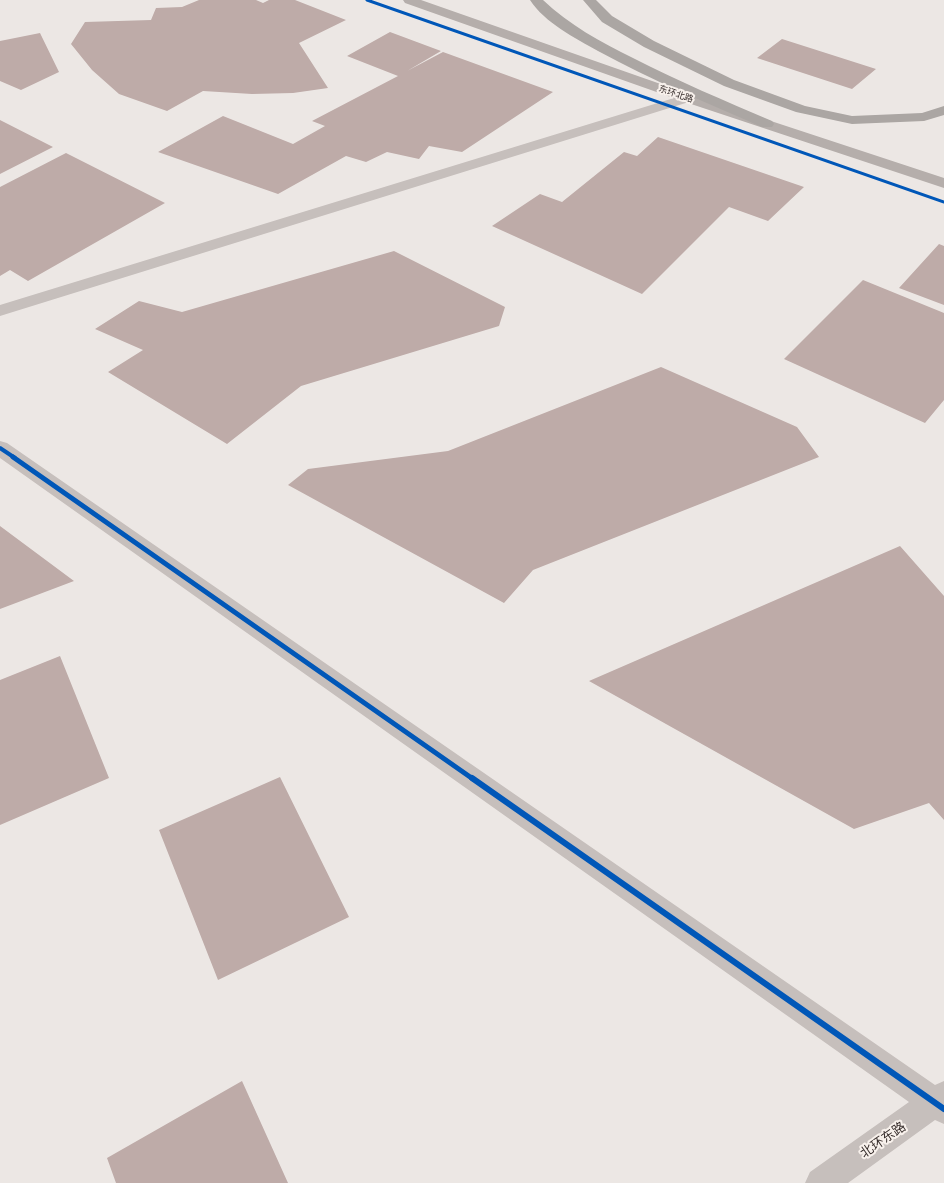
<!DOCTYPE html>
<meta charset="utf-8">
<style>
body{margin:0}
canvas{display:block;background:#ece7e4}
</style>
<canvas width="944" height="1183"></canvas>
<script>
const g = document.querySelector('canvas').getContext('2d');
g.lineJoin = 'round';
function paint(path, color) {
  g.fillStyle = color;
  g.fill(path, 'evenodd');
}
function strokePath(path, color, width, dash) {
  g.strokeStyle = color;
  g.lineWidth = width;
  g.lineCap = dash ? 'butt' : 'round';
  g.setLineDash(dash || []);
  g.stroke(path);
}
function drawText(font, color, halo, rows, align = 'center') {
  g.font = font + ' "Asap Condensed","Noto Sans SC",sans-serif';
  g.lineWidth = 4;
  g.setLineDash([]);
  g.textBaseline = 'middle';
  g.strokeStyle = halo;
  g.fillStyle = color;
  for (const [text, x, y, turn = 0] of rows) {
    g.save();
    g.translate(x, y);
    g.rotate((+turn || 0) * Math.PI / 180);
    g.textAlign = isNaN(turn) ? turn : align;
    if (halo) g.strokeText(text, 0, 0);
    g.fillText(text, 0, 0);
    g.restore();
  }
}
paint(new Path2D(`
 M 199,0 L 256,0 L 263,3 L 269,0 L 295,0 L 346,20 L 299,43 L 328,88 L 293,93 L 252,94 L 203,91 L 167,111 L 119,94 L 92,70 L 71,44 L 85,22 L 151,20 L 156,8 L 182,7 Z
 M 390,32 L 441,51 L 407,71 L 443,52 L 553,92 L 462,152 L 429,146 L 419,159 L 387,152 L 366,162 L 346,156 L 278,194 L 158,152 L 223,116 L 293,144 L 325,126 L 312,121 L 398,76 L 347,56 Z
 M 40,33 L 59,72 L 21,90 L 0,81 L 0,41 Z
 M 782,39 L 876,69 L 852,89 L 757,58 Z
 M 0,120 L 53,147 L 0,174 Z
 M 658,137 L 804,187 L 768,221 L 729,207 L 642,294 L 492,226 L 540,194 L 562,202 L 624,152 L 637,156 Z
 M 66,153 L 165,203 L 28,281 L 10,270 L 0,276 L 0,187 Z
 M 939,244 L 944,246 L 944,305 L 899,288 Z
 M 394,251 L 505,307 L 499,326 L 301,386 L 227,444 L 108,372 L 143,350 L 95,329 L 139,301 L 182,312 Z
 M 863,280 L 944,313 L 944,400 L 925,423 L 784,359 Z
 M 661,367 L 797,427 L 819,457 L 533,570 L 504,603 L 288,485 L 308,469 L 448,451 Z
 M 0,526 L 74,581 L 0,609 Z
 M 900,546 L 944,596 L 944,820 L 929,803 L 854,829 L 589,681 Z
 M 60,656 L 109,778 L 0,825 L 0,680 Z
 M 280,777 L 349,917 L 218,980 L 159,830 Z
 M 242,1081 L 288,1183 L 116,1183 L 107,1158 Z`), '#beaba8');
paint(new Path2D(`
 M 687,94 L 692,95 L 694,98 L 692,101 L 0,316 L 0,305 Z
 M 0,441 L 7,443 L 935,1085 L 944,1081 L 944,1124 L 935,1120 L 848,1183 L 805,1183 L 810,1172 L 909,1102 L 0,458 Z`), '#c6bfbc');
paint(new Path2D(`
 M 403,0 L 421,0 L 692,95 L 944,178 L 944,188 L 682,101 L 405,3 Z`), '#b5aeab');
paint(new Path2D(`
 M 530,0 L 543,0 C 569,25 601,42 633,58 C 678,81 725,101 772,121 L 774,124 L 772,127 L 762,127 C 707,103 651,80 598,51 C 575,38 545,23 530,0 Z
 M 583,0 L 596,0 L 612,16 L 654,41 L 734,80 L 805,106 L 852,116 L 922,113 L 944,106 L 944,115 L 924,121 L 852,124 L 796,112 L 724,86 L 644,47 L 602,22 Z`), '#aba6a3');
strokePath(new Path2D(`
 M 367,0 L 944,202`), '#0057b8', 3);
strokePath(new Path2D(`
 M 0,448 L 15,458`), '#0057b8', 4);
strokePath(new Path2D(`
 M 13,457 L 473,779`), '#0057b8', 5);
strokePath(new Path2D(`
 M 472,778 L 944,1109`), '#0057b8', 6);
drawText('9px', '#362d2b', '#f8f1ec', [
 ["东环北路",676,94,19]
]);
drawText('13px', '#362d2b', '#f8f1ec', [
 ["北环东路",883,1140,-35]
]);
</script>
